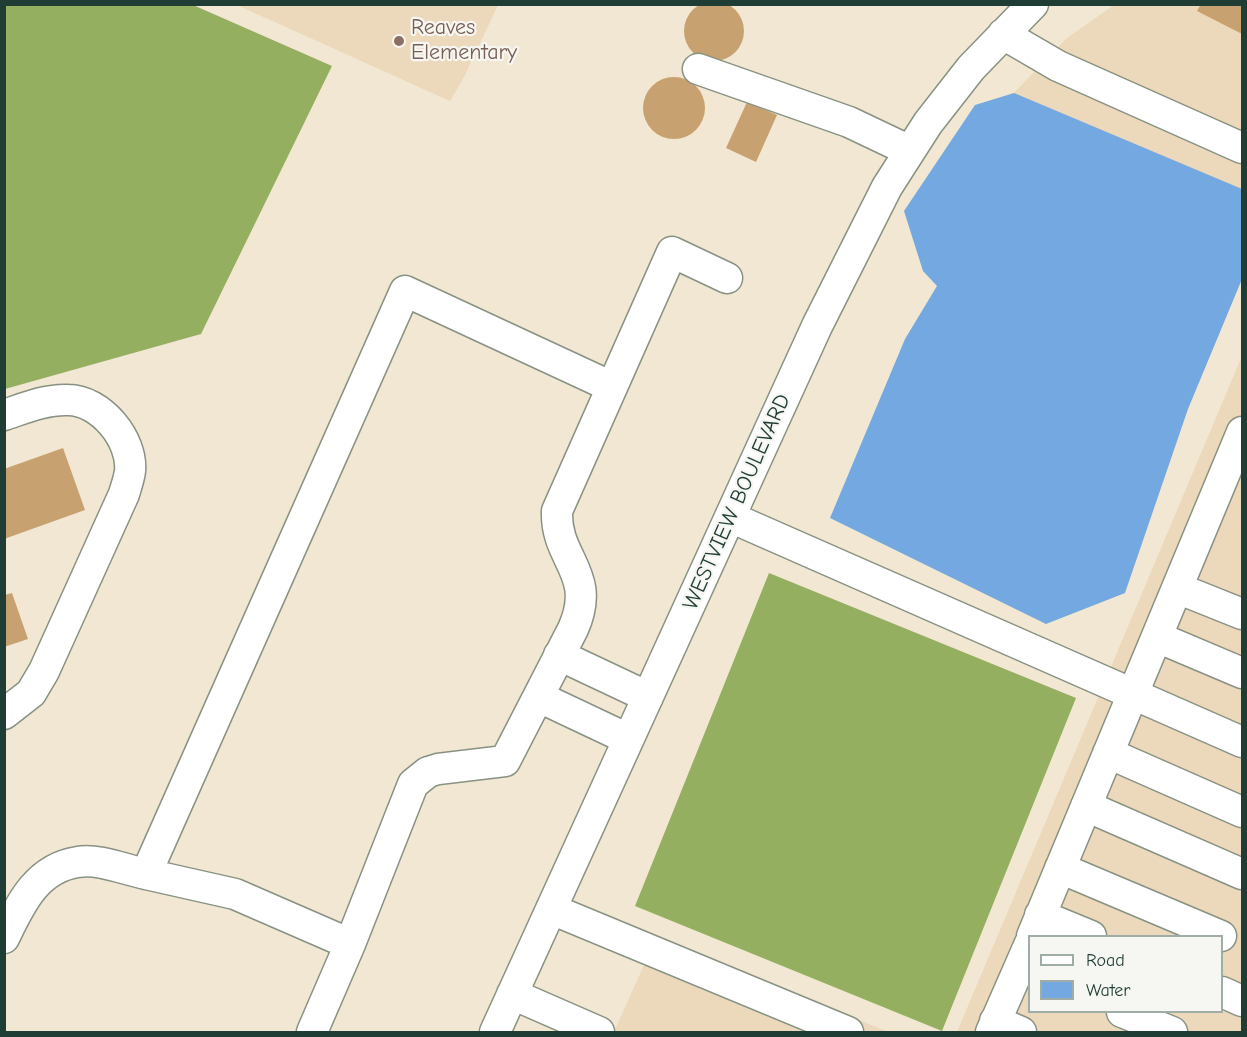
<!DOCTYPE html>
<style>
body{margin:0}
#map{position:relative;width:1247px;height:1037px;overflow:hidden;background:#f1e7d2;font-family:"Comic Neue",sans-serif}
canvas{display:block}
.frame{position:absolute;inset:0;border:6px solid #1f3d34;pointer-events:none}
.legend{position:absolute;left:1028px;top:935px;width:195px;height:78px;box-sizing:border-box;background:#f6f6f2;border:2px solid #a0aca6;margin:0;padding:8px 10px;list-style:none;font-size:18px;color:#1f3d34}
.legend li{display:flex;align-items:center;gap:12px;height:30px}
.legend b{width:30px;border:2px solid #a0aca6}
</style>
<div id="map">
<canvas width="1247" height="1037"></canvas>
<div class="frame"></div>
<ul class="legend">
<li><b style="height:8px;background:#fff"></b>Road</li>
<li><b style="height:16px;background:#74a8e0"></b>Water</li>
</ul>
</div>
<script>
const g = document.querySelector('canvas').getContext('2d');
g.lineJoin = 'round';
function paint(path, color) {
  g.fillStyle = color;
  g.fill(path, 'evenodd');
}
function strokePath(path, color, width, dash) {
  g.strokeStyle = color;
  g.lineWidth = width;
  g.lineCap = dash ? 'butt' : 'round';
  g.setLineDash(dash || []);
  g.stroke(path);
}
function drawText(font, color, halo, rows, align = 'center') {
  g.font = font + ' "Comic Neue",sans-serif';
  g.lineWidth = 4.5;
  g.setLineDash([]);
  g.textBaseline = 'middle';
  g.strokeStyle = halo;
  g.fillStyle = color;
  for (const [text, x, y, turn = 0] of rows) {
    g.save();
    g.translate(x, y);
    g.rotate((+turn || 0) * Math.PI / 180);
    g.textAlign = isNaN(turn) ? turn : align;
    if (halo) g.strokeText(text, 0, 0);
    g.fillText(text, 0, 0);
    g.restore();
  }
}
paint(new Path2D(`
 M 237,5 L 498,5 L 464,77 L 450,101 Z
 M 1114,5 L 1242,5 L 1242,200 L 1010,97 L 1067,38 Z
 M 1242,356 L 1242,1032 L 957,1032 ZM 1030,936 L 1222,936 L 1222,1012 L 1030,1012 Z
 M 657,936 L 888,1032 L 614,1032 Z`), '#ecd8ba');
paint(new Path2D(`
 M 5,4 L 193,5 L 332,66 L 201,334 L 5,389 Z
 M 769,573 L 1076,698 L 942,1031 L 635,906 Z`), '#95af60');
paint(new Path2D(`
 M 1014,93 L 1242,189 L 1242,279 L 1188,409 L 1125,593 L 1046,624 L 830,518 L 905,339 L 937,286 L 923,271 L 904,211 L 975,105 Z`), '#74a8e0');
paint(new Path2D(`
 M684 31a30 30 0 1 1 60 0a30 30 0 1 1-60 0Z
 M 1201,4 L 1242,4 L 1242,34 L 1197,11 Z
 M643 108a31 31 0 1 1 62 0a31 31 0 1 1-62 0Z
 M 747,102 L 777,115 L 756,162 L 726,148 Z
 M 63,448 L 85,510 L 4,539 L 4,469 Z
 M 12,593 L 28,639 L 4,647 L 4,595 Z`), '#c7a270');
const minor = new Path2D(`
 M 1003,34 L 1058,66 L 1242,148
 M 698,69 L 849,122 L 910,151
 M 612,387 L 405,291 L 146,874 L 235,894 L 350,944 L 413,784 L 428,772 L 438,769 L 505,761 L 573,629 C 598,573 555,560 557,511 L 672,252 L 727,278
 M 4,415 C 25,408 46,399 68,400 C 101,400 133,440 130,471 C 129,479 126,487 124,494 L 44,671 L 31,693 L 4,714
 M 730,517 L 1242,742
 M 1177,588 L 1242,614
 M 1157,637 L 1242,673
 M 559,655 L 648,697
 M 539,697 L 628,739
 M 1108,753 L 1242,812
 M 1086,806 L 1242,874
 M 1060,868 L 1221,936
 M 551,909 L 848,1032
 M 1040,915 L 1091,936
 M 1032,936 L 1242,432
 M 4,938 C 20,905 36,868 78,862 C 98,858 126,870 146,874
 M 1222,992 L 1242,1001
 M 512,994 L 599,1032
 M 1122,1012 L 1172,1032
 M 995,1021 L 1021,1032
 M 312,1032 L 350,944
 M 495,1032 L 817,326 L 887,187 L 928,123 L 971,68 L 1033,4
 M 991,1032 L 1030,943`);
strokePath(minor, '#889283', 33);
strokePath(minor, '#fff', 30);
for (const [x, y, r, color] of [
 [399,41,6,"#8d6e63"]
]) {
  const dot = new Path2D();
  dot.arc(x, y, r, 0, 2 * Math.PI);
  g.fillStyle = color;
  g.fill(dot);
  strokePath(dot, '#f6f6f2', 2);
}
drawText('22px', '#785e54', '#f6f6f2', [
 ["Reaves",411,28],
 ["Elementary",411,53]
], 'left');
drawText('22px', '#1f3d34', '#f6f6f2', [
 ["WESTVIEW BOULEVARD",737,502,-66]
]);
</script>
